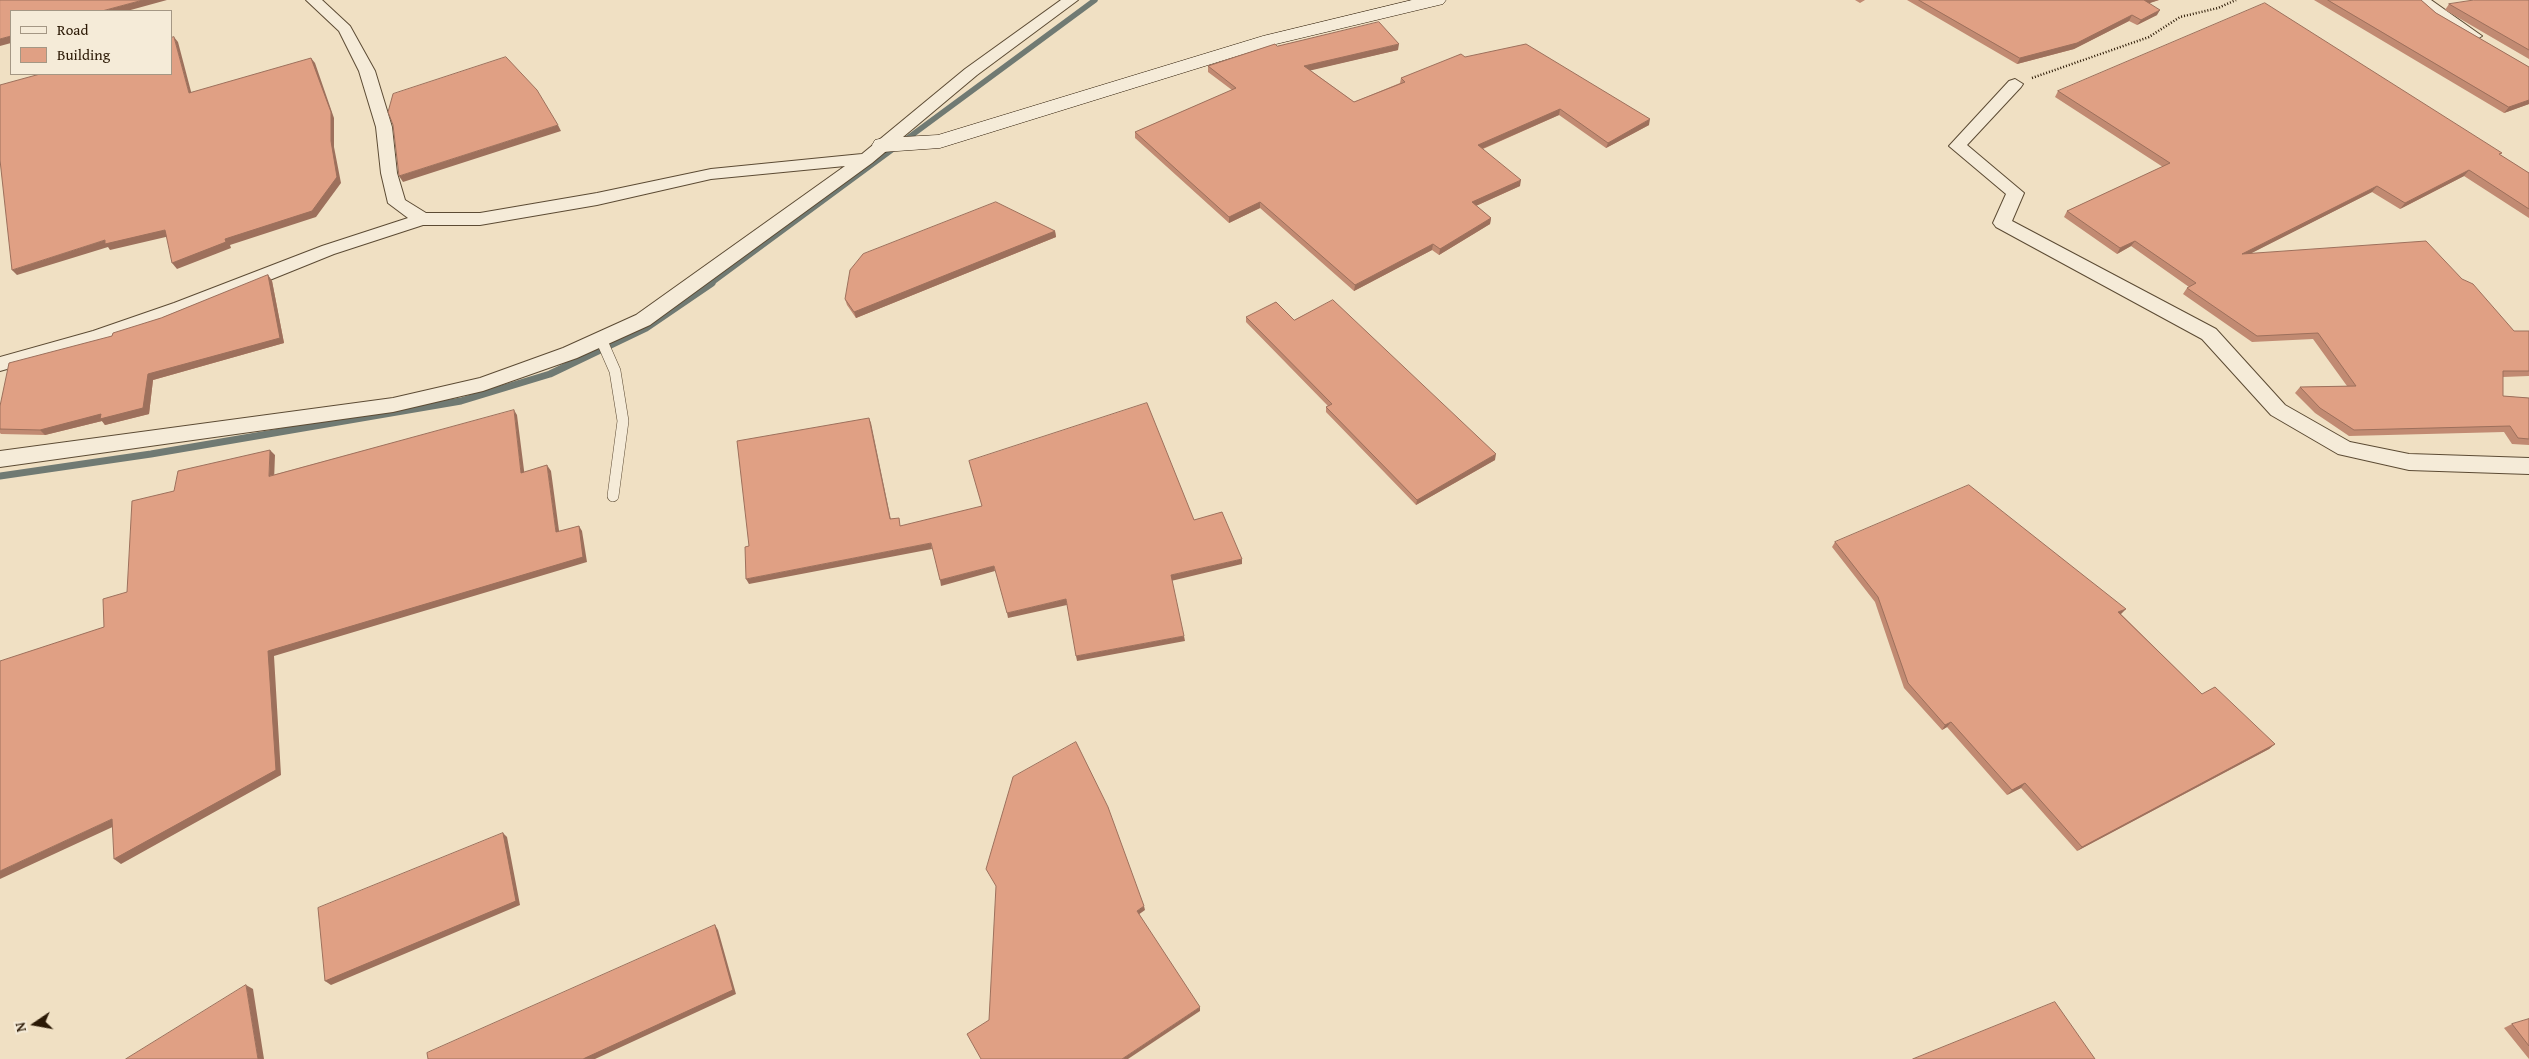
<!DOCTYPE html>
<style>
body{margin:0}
#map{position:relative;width:2529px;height:1059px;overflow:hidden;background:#f0e0c3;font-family:"Gentium Book Plus",serif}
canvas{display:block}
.legend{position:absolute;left:10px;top:10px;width:162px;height:65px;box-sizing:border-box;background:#f5ebd8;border:1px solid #a49784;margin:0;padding:6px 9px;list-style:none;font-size:15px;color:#2b1905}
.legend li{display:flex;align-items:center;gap:10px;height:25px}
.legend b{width:25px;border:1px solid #a49784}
.north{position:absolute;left:10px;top:999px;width:50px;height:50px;-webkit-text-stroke:4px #f5ebd8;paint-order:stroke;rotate:258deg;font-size:14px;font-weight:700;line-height:20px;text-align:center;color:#2b1905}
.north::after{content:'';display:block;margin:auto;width:18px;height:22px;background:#2b1905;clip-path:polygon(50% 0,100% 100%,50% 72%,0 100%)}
</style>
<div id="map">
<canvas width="2529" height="1059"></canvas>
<ul class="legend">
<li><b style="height:6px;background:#f5ebd8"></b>Road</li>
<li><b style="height:14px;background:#e0a084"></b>Building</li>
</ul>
<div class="north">N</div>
</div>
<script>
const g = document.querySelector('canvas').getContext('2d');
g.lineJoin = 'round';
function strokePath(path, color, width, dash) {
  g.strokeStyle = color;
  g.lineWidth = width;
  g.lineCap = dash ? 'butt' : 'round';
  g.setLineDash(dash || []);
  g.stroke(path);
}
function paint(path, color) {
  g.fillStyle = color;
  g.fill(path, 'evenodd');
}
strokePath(new Path2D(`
 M 710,284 L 1095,0`), '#707a73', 5.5);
strokePath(new Path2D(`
 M 0,476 L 151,454 L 461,401 L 550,374 L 646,328 L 712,283`), '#707a73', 7);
const lane = new Path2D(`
 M 601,339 L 615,371 L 623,421 L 613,496`);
const street = new Path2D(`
 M 306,0 L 322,0 L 350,26 L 375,71 L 392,127 L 397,173 L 405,200 L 426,213 L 480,213 L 597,193 L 711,169 L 862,154 L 965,69 L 1061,0 L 1078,0 L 977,75 L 872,163 L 650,325 L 577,358 L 483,391 L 393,412 L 0,467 L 0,451 L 393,398 L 480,378 L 563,348 L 636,315 L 845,166 L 711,179 L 597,205 L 480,225 L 423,225 L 334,254 L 188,313 L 106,341 L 0,371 L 0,357 L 93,331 L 174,303 L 322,246 L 408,218 L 388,203 L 381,173 L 376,127 L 359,71 L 339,31 Z
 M 2414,0 L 2431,0 L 2482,36 L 2474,41 L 2469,39 Z
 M 2015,79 L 2023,84 L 2021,87 L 1967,145 L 2024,193 L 2012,221 L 2216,329 L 2285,405 L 2350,442 L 2409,454 L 2529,458 L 2529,474 L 2409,470 L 2338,454 L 2271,415 L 2202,339 L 1996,227 L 1993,223 L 2006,194 L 1949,146 L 2009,81 Z`);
const secondary = new Path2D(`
 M 1412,0 L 1446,0 L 1443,4 L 1276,44 L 940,148 L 883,152 L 875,150 L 872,145 L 875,140 L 883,138 L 938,135 L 1263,36 Z`);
strokePath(lane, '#5c4b34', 12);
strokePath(street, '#5c4b34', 2);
strokePath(secondary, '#2b1905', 1);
strokePath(new Path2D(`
 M 2032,78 L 2149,37 L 2180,17 L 2218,8 L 2236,0`), '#2b1905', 2.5, [1, 2]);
strokePath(lane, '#f5ebd8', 11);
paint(street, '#f5ebd8');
paint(secondary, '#f5ebd8');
paint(new Path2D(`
 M 1855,0 L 1865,0 L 1860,3 Z
 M 1907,0 L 2159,0 L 2149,3 L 2157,15 L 2137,25 L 2129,21 L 2074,49 L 2017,64 Z
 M 2314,0 L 2421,0 L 2436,13 L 2529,67 L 2529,104 L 2504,113 Z
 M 2529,0 L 2529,59 L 2445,10 L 2449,4 Z
 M 1277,46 L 1398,50 L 1310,70 L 1354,102 L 1400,83 L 1401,78 L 1465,57 L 1649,125 L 1606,148 L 1559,115 L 1483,149 L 1520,186 L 1476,206 L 1491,218 L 1490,224 L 1439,255 L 1432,250 L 1354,291 L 1260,208 L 1229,223 L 1135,138 L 1135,132 L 1232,90 L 1208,72 L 1208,66 Z
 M 2058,91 L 2500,155 L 2529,173 L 2529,218 L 2464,176 L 2400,209 L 2372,192 L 2251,253 L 2462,279 L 2514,331 L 2529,331 L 2529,376 L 2503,377 L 2503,396 L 2529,398 L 2529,445 L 2512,444 L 2504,432 L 2349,436 L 2315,413 L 2295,393 L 2300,387 L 2347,386 L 2313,339 L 2252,342 L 2183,294 L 2187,288 L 2189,287 L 2131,246 L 2117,254 L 2064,217 L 2067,211 L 2163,167 L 2055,97 Z
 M 1055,231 L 1056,237 L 856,318 L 847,305 L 845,299 Z
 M 268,275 L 272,281 L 284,343 L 153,380 L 149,414 L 105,425 L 102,421 L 45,435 L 1,434 L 0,433 L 0,406 L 112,336 L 161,318 Z
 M 1246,317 L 1294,320 L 1495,460 L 1416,505 L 1326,412 L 1326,407 L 1328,406 L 1246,322 Z
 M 1835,542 L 2121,614 L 2202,694 L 2275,744 L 2269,749 L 2077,851 L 2021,788 L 2007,795 L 1947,727 L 1942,730 L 1904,688 L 1875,602 L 1832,547 Z
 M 2529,1019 L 2529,1059 L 2504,1028 L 2512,1024 Z`), '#c18a72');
paint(new Path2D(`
 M 143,0 L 167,0 L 127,11 L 102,11 Z
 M 2144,0 L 2159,0 L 2141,6 Z
 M 2160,10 L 2157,15 L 2137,25 L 2141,20 Z
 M 2132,15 L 2129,21 L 2074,49 L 2017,64 L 2020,58 Z
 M 11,36 L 11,43 L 0,46 L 0,39 Z
 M 174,37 L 178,42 L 193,99 L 189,93 Z
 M 1399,44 L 1398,50 L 1304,72 L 1304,66 Z
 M 311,58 L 315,63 L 334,118 L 334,147 L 341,183 L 316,217 L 230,245 L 231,248 L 177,269 L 172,263 L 225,239 Z
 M 2529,100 L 2529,104 L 2504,113 L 2509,107 Z
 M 1560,109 L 1559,115 L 1477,151 L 1478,145 Z
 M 1650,119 L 1649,125 L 1606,148 L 1608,143 Z
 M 558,125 L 561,131 L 403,182 L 399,176 Z
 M 2469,170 L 2464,176 L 2400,209 L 2405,203 Z
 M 1521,180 L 1520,186 L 1471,208 L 1472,202 Z
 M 2377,186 L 2372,192 L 2238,260 L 2242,254 Z
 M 1260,202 L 1260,208 L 1229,223 L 1229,217 Z
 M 1491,218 L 1490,224 L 1439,255 L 1440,249 Z
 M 165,230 L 170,236 L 110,250 L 108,247 L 17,275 L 12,270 L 105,240 Z
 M 1055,231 L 1056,237 L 856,318 L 854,312 Z
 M 2135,241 L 2131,246 L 2117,254 L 2120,248 Z
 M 1433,244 L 1432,250 L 1354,291 L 1355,285 Z
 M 268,275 L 272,281 L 284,343 L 153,380 L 149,414 L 105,425 L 102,421 L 45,435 L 40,430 L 148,374 Z
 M 514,410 L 517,415 L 525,478 L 521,473 Z
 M 869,418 L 871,423 L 892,525 L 890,519 Z
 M 270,450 L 275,455 L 274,481 L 269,476 Z
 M 1496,454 L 1495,460 L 1416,505 L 1417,500 Z
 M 547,465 L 551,471 L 560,538 L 556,532 Z
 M 579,526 L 582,531 L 587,562 L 274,656 L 281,775 L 121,864 L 114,859 L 268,651 Z
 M 931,543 L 932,549 L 749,584 L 746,579 Z
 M 1242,559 L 1242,564 L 1171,581 L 1171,575 Z
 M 994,566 L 995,571 L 941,586 L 940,580 Z
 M 1066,599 L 1067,605 L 1008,618 L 1007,613 Z
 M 2126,609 L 2121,614 L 2114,618 L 2118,612 Z
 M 1184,636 L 1185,641 L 1077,661 L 1076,656 Z
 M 1951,722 L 1947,727 L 1942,730 L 1945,725 Z
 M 2275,744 L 2269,749 L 2077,851 L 2082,847 Z
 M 2025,783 L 2021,788 L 2007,795 L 2012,790 Z
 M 112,819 L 119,824 L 0,879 L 0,871 Z
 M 503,833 L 507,837 L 520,905 L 331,985 L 325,981 Z
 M 1144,906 L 1145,910 L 1138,915 L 1137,911 Z
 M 715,925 L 718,930 L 736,994 L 595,1059 L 583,1059 Z
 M 246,985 L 253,989 L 264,1059 L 258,1059 Z
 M 1200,1007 L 1200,1011 L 1128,1059 L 1122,1059 Z`), '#9d705c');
const building = new Path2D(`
 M 0,0 L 143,0 L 102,11 L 11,11 L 11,36 L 0,39 Z
 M 1919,0 L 2144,0 L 2160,10 L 2141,20 L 2132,15 L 2077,43 L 2020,58 Z
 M 2328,0 L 2421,0 L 2436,13 L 2529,67 L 2529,100 L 2509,107 Z
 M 2474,0 L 2529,0 L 2529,50 L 2449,4 Z
 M 2265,3 L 2502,153 L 2499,154 L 2529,173 L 2529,209 L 2469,170 L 2405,203 L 2377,186 L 2242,254 L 2426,241 L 2462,279 L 2473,284 L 2514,331 L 2529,331 L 2529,371 L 2503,371 L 2503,396 L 2529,398 L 2529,439 L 2518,438 L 2510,426 L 2354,430 L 2320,408 L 2300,387 L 2356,386 L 2318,333 L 2257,336 L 2187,288 L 2196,283 L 2135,241 L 2120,248 L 2067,211 L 2170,163 L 2058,91 Z
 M 1379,22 L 1399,44 L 1304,66 L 1354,102 L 1405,82 L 1401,78 L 1461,54 L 1465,57 L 1526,44 L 1650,119 L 1608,143 L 1560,109 L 1478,145 L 1521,180 L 1472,202 L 1491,218 L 1440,249 L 1433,244 L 1355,285 L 1260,202 L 1229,217 L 1135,132 L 1236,88 L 1208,66 L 1275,44 L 1277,46 Z
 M 174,37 L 189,93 L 311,58 L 331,112 L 331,141 L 337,177 L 312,211 L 225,239 L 226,242 L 172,263 L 165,230 L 105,244 L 105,240 L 12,270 L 0,160 L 0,85 L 40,74 L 171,74 L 171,38 Z
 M 506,57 L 537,90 L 558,125 L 399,176 L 393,125 L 388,112 L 393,94 Z
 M 996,202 L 1055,231 L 854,312 L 845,299 L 850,270 L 863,254 Z
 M 268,275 L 280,338 L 148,374 L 143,408 L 100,419 L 101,414 L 40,430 L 0,429 L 0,406 L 9,363 L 112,336 L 113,333 L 161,318 Z
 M 1333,300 L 1496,454 L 1417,500 L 1326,407 L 1332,404 L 1246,317 L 1276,302 L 1294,320 Z
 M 1147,403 L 1194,520 L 1222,512 L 1242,559 L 1171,575 L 1184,636 L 1076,656 L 1066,599 L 1007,613 L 994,566 L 940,580 L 931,543 L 746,579 L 745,547 L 749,546 L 737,441 L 869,418 L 890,519 L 899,518 L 900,526 L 982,506 L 969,461 Z
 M 514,410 L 521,473 L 547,465 L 556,532 L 579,526 L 583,557 L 268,651 L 276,770 L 114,859 L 112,819 L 0,871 L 0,661 L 104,627 L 103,599 L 127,592 L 132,501 L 174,491 L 178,471 L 270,450 L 269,476 Z
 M 1969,485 L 2126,609 L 2118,612 L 2202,694 L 2215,687 L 2275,744 L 2082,847 L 2025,783 L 2012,790 L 1951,722 L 1945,725 L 1908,683 L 1878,597 L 1835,542 Z
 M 1076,742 L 1108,807 L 1144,906 L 1137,911 L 1200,1007 L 1122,1059 L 981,1059 L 967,1034 L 989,1020 L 996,886 L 986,869 L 1013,777 Z
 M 503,833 L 516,901 L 325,981 L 318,908 Z
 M 715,925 L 733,990 L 583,1059 L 428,1059 L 427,1053 Z
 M 246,985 L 258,1059 L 126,1059 Z
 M 2055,1002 L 2095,1059 L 1913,1059 Z
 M 2529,1019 L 2529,1046 L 2512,1024 Z`);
paint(building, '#e0a084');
strokePath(building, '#9d705c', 1);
</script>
